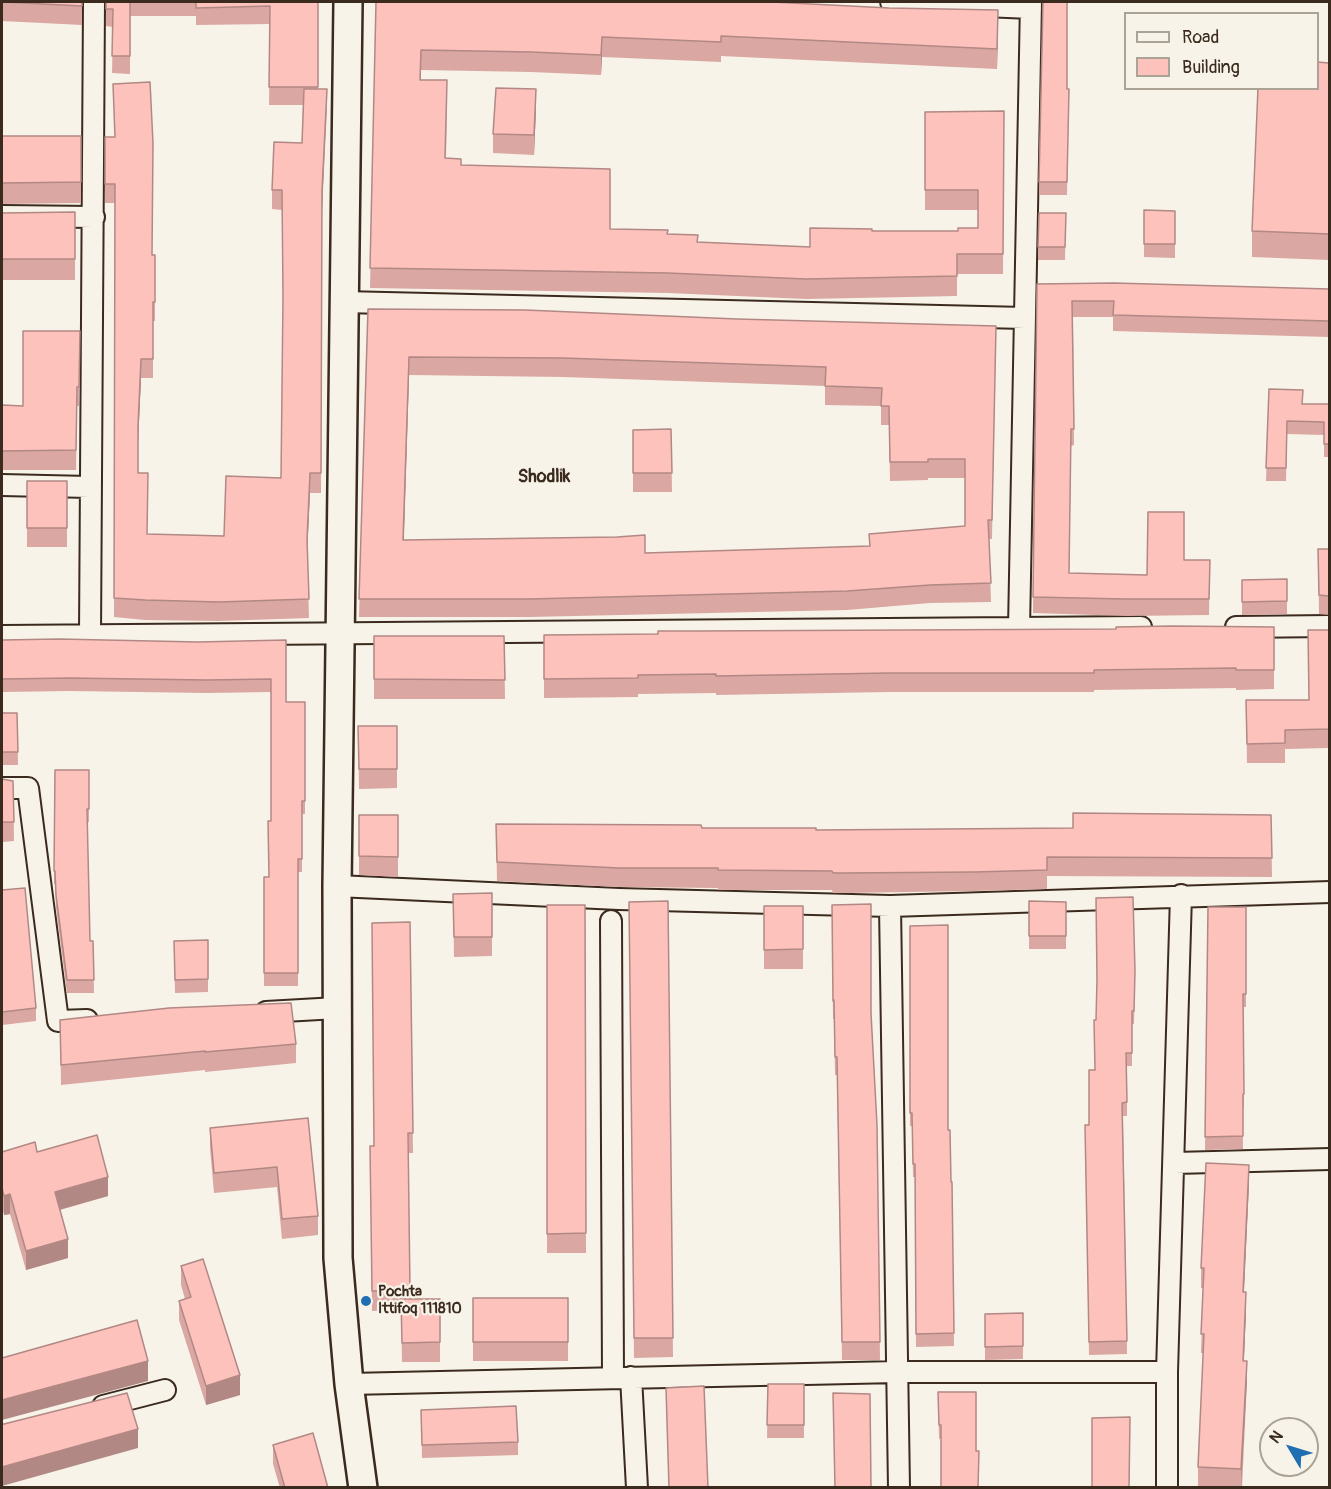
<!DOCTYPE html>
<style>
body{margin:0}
#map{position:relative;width:1331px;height:1489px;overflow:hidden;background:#f7f3e8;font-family:Pangolin,sans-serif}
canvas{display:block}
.frame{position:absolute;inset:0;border:3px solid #3b2a1e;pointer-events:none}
.legend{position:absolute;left:1124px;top:12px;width:195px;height:78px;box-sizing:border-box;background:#f7f3e8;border:2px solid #aca397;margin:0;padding:8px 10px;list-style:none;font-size:18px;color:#3b2a1e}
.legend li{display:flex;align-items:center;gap:12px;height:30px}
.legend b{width:30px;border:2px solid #aca397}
.north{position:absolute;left:1259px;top:1417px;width:60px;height:60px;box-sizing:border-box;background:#f7f3e8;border:2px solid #aca397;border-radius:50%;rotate:308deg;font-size:16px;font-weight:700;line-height:24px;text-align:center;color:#3b2a1e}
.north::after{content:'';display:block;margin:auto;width:21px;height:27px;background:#1f6fb2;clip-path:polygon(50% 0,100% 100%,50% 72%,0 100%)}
</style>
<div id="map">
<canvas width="1331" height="1489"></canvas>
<div class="frame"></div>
<ul class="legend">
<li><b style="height:8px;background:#f7f3e8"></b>Road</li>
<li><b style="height:16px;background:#fec2bc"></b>Building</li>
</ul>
<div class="north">N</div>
</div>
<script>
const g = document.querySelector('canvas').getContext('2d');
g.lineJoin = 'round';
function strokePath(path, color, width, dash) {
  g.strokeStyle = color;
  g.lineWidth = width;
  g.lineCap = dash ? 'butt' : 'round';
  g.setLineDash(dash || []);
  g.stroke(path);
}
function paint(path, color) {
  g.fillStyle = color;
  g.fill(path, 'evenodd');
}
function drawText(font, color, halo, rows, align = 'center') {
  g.font = font + ' Pangolin,sans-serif';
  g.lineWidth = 4.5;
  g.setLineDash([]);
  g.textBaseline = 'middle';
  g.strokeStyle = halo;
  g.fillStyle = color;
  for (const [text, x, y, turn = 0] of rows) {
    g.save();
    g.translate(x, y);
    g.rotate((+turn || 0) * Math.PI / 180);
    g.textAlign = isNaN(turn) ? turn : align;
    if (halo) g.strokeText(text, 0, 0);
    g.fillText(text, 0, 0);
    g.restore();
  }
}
const street = new Path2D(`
 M 891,2 L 1031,8
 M 2,216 L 94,217
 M 343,302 L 1025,318
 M 2,485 L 89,487
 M 1236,627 L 1330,626
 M 1019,628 L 1031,2
 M 90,635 L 94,2
 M 2,636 L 1141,627
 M 2,788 L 28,788 L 58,1021 L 87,1020
 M 337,886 L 619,899 L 890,906 L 1330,892
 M 890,906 L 899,1488
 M 611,921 L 613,1377
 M 266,1012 L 337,1008
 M 1175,1163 L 1330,1159
 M 631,1377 L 637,1488
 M 349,1384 L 897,1372 L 1167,1372
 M 103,1406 L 165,1390
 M 1167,1488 L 1167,1372 L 1181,895`);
const secondary = new Path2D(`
 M 348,2 L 337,886 L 338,1258 L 349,1384 L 363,1488`);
strokePath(street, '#3b2a1e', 24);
strokePath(secondary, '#3b2a1e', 32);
strokePath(street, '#f7f3e8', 20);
strokePath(secondary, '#f7f3e8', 27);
paint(new Path2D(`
 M 2,2 L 82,2 L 82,25 L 2,21 Z
 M 106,2 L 318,2 L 318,89 L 327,109 L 322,211 L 321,493 L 310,493 L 307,549 L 309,618 L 219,621 L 145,620 L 114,617 L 115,203 L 105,203 L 105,137 L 115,137 L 113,84 L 152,255 L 155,255 L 155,321 L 153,321 L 153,378 L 141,378 L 138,443 L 138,473 L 147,534 L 224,536 L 281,478 L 283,306 L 282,210 L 272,209 L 272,190 L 302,143 L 303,105 L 269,105 L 270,24 L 196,25 L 196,16 L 130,16 L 130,74 L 112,73 L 113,27 L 106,26 Z
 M 376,2 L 998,30 L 997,69 L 721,56 L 721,62 L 602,57 L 601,75 L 531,72 L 421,70 L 421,80 L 447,100 L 446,158 L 610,229 L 667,234 L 698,242 L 810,247 L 872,231 L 958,231 L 978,228 L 978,210 L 925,210 L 925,112 L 1004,111 L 1003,274 L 957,274 L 957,296 L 806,299 L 668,293 L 370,288 Z
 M 1043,2 L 1067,89 L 1069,89 L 1067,195 L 1039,195 Z
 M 1329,63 L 1329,260 L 1252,257 L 1252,231 Z
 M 536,109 L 534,155 L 493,153 L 493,134 Z
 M 2,136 L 81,136 L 81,203 L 2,204 Z
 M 1144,210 L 1175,211 L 1175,258 L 1144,257 Z
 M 75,212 L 75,280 L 2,280 L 2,213 Z
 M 1039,213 L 1066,213 L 1065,260 L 1038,260 Z
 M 1037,284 L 1329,289 L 1329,337 L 1113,331 L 1113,317 L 1073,317 L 1074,445 L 1071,446 L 1069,573 L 1147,575 L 1184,560 L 1210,560 L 1209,615 L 1126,616 L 1033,613 Z
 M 368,309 L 996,326 L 992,539 L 989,539 L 991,602 L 930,603 L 847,610 L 529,617 L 359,617 ZM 409,375 L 563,377 L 825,386 L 825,405 L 881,406 L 881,425 L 889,425 L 890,481 L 928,480 L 928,478 L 965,478 L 965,526 L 869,534 L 869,546 L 645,553 L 404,540 Z
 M 80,331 L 79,406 L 77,406 L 76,470 L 2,470 L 2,405 L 23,406 Z
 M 1269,389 L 1303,404 L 1329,404 L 1329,457 L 1324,457 L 1324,435 L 1287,434 L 1286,481 L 1266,481 Z
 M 671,429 L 672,492 L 633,492 L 633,430 Z
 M 27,481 L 67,481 L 67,547 L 27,547 Z
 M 1318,549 L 1329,549 L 1329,615 L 1319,614 Z
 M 1287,579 L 1287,614 L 1242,615 L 1242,580 Z
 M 1274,627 L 1274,689 L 1236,690 L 1236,688 L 1094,690 L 1094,692 L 889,692 L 716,695 L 716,693 L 638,694 L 638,697 L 544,698 L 544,635 L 1116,629 Z
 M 1329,630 L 1329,748 L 1285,749 L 1285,763 L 1247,763 L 1246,700 L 1309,700 Z
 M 374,636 L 504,636 L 505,699 L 374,699 Z
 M 2,640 L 198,642 L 286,640 L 286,702 L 305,702 L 305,814 L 302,814 L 302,872 L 298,872 L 298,986 L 264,986 L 264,877 L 269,877 L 271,821 L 271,692 L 207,693 L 70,691 L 2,692 Z
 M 2,713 L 17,713 L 18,765 L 2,765 Z
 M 358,726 L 397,726 L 397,788 L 359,789 Z
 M 55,770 L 89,770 L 89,822 L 87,822 L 90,941 L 93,941 L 94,993 L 67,993 L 56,908 L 55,884 L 54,884 Z
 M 2,779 L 13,781 L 14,841 L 2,842 Z
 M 359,815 L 398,815 L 398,877 L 359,875 Z
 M 1271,815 L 1272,877 L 1047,876 L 1047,889 L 974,891 L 842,893 L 833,893 L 832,890 L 718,890 L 718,888 L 619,887 L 497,881 L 496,824 L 816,830 L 1073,828 Z
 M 2,890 L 36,1008 L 36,1021 L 2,1025 Z
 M 492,893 L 492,956 L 454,957 L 453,894 Z
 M 668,901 L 673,1357 L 634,1358 L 629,902 Z
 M 1029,901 L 1066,902 L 1066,949 L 1029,949 Z
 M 547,905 L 585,905 L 586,1253 L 547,1253 Z
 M 832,905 L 871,1013 L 877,1125 L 880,1360 L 842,1360 L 837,1075 L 835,1075 L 834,1019 L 833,1019 Z
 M 764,906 L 803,906 L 803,969 L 764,969 Z
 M 1208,907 L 1246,907 L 1246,1007 L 1243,1007 L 1244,1107 L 1243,1107 L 1243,1149 L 1205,1150 Z
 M 410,922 L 413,1153 L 408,1153 L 410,1299 L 440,1299 L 440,1362 L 402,1362 L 401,1310 L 372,1311 L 370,1146 L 374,1146 Z
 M 910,926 L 948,1130 L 951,1182 L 952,1182 L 954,1346 L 916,1347 L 915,1177 L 913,1177 L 912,1126 L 910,1126 Z
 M 208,940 L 208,992 L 175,993 L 174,941 Z
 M 1135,984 L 1134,1024 L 1132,1024 L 1132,1066 L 1127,1066 L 1127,1116 L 1123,1116 L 1127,1354 L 1089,1355 L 1085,1125 L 1089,1125 L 1095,1070 L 1096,1020 Z
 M 60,1020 L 296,1044 L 296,1063 L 205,1072 L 205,1070 L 61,1085 Z
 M 308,1118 L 318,1216 L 318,1235 L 282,1239 L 277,1187 L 214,1193 L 210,1148 L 210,1128 Z
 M 2,1152 L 37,1152 L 108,1196 L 60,1210 L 68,1258 L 26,1270 L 10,1214 L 4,1215 L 2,1207 Z
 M 1249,1184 L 1244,1292 L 1246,1311 L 1244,1361 L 1247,1380 L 1242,1488 L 1198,1487 L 1198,1467 L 1203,1353 L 1201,1353 L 1203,1288 L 1201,1288 L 1201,1268 Z
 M 181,1266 L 240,1395 L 206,1405 L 179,1320 L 179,1301 L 185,1299 L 181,1285 Z
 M 473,1298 L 568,1298 L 568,1361 L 473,1361 Z
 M 1023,1313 L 1023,1359 L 985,1360 L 985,1314 Z
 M 768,1384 L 804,1384 L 804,1438 L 767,1438 Z
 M 938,1392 L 976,1392 L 941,1438 L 939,1439 Z
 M 421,1410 L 518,1442 L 518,1455 L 422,1458 Z
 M 273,1445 L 328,1488 L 280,1488 L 273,1464 Z`), '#daa7a2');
paint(new Path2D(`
 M 998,10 L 998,30 L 997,69 L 997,49 Z
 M 602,37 L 602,57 L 601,75 L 601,55 Z
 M 327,89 L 322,211 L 321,493 L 322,191 Z
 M 536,89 L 536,109 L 534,155 L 534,135 Z
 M 409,357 L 409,375 L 403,559 L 403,540 Z
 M 141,359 L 141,378 L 138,445 L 138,426 Z
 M 310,473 L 310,493 L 307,558 L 307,539 Z
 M 1249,1165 L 1249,1184 L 1243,1311 L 1243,1292 Z
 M 108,1177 L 108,1196 L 55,1211 L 55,1192 Z
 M 10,1194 L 10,1214 L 4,1215 L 4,1196 Z
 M 68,1239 L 68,1258 L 26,1270 L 26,1251 Z
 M 1246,1292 L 1246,1311 L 1243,1380 L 1243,1361 Z
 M 148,1361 L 148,1381 L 2,1420 L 2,1400 Z
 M 1247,1361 L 1247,1380 L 1241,1488 L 1241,1469 Z
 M 240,1375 L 240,1395 L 206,1405 L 206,1386 Z
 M 138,1429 L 138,1448 L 2,1486 L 2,1467 Z`), '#b28884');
const building = new Path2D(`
 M 5,2 L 82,2 L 82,6 Z
 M 106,2 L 130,2 L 130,56 L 112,56 L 113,9 L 106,9 Z
 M 196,2 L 318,2 L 318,87 L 269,87 L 270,6 L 196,8 Z
 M 376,2 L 772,2 L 889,8 L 998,10 L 997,49 L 721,36 L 721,42 L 602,37 L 601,55 L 531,52 L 421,50 L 420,80 L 447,80 L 445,158 L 461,159 L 461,165 L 610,169 L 610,229 L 668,230 L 667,234 L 698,235 L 697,242 L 810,247 L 810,228 L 872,229 L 872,231 L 958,231 L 958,228 L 978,228 L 978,190 L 925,190 L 925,112 L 1004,111 L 1003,254 L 957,254 L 957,276 L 806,279 L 668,273 L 370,268 Z
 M 1043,2 L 1067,2 L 1067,89 L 1069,89 L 1067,182 L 1039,182 Z
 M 1317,62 L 1329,63 L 1329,234 L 1252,231 L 1258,88 L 1317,88 Z
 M 150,82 L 153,143 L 152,255 L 155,255 L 155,302 L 153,302 L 153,359 L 141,359 L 138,426 L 138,473 L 148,473 L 147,534 L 224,536 L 226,476 L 281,478 L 283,296 L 282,190 L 272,190 L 274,142 L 302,143 L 304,89 L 327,89 L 322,191 L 321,473 L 310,473 L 307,539 L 309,599 L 219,602 L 145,600 L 114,598 L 115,184 L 105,184 L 105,137 L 115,137 L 113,84 Z
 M 496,88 L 536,89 L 534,135 L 493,134 Z
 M 2,136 L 81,136 L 81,182 L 2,183 Z
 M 1144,210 L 1175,211 L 1175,244 L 1144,244 Z
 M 75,212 L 75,259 L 2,259 L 2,213 Z
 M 1039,213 L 1066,213 L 1065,247 L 1038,247 Z
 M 1114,283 L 1329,289 L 1329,321 L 1113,315 L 1114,301 L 1072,301 L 1074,429 L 1071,429 L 1069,573 L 1147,575 L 1148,512 L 1184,512 L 1184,560 L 1210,560 L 1209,599 L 1126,599 L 1033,597 L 1037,284 Z
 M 368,309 L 525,310 L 737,319 L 996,326 L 992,520 L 988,520 L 991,583 L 930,585 L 847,591 L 529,599 L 359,599 ZM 409,357 L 563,358 L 826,367 L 825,386 L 882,388 L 881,406 L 889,406 L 890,462 L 928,462 L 928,459 L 965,459 L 965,526 L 869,534 L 870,546 L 645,553 L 645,535 L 617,537 L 403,540 Z
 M 23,331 L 80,331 L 79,387 L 77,387 L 76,450 L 2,451 L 2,405 L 23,406 Z
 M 1269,389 L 1303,390 L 1302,404 L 1329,404 L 1329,444 L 1324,444 L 1324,422 L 1287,421 L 1286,468 L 1266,468 Z
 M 671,429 L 672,473 L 633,473 L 633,430 Z
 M 27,481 L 67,481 L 67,528 L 27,528 Z
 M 1318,549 L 1329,549 L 1329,596 L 1319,595 Z
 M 1287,579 L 1287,601 L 1242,602 L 1242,580 Z
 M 1173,626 L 1274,627 L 1274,670 L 1236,670 L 1236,668 L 1094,670 L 1094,673 L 889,673 L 716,676 L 716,674 L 638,675 L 638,678 L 544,679 L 544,635 L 658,634 L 658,631 L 697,631 L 1116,629 L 1116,627 Z
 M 1308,630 L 1329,630 L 1329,729 L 1285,730 L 1285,743 L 1247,744 L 1246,700 L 1309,700 Z
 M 374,636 L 504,636 L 505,680 L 374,679 Z
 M 59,639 L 198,642 L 286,640 L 286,702 L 305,702 L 305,801 L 302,801 L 302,859 L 298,859 L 298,973 L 264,973 L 264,877 L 269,877 L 268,821 L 271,821 L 271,679 L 207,680 L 70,678 L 2,679 L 2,640 Z
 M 2,713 L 17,713 L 18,752 L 2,752 Z
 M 358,726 L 397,726 L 397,769 L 359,769 Z
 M 55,770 L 89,770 L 89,809 L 87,809 L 90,941 L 93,941 L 94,980 L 67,980 L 56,895 L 55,871 L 54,871 Z
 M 2,779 L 13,781 L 14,822 L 2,822 Z
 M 1073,813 L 1271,815 L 1272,858 L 1047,857 L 1047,870 L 974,872 L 842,873 L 833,873 L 832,871 L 718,870 L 718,868 L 619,868 L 497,862 L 496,824 L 701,825 L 702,828 L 816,828 L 816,830 L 1073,828 Z
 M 359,815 L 398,815 L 398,857 L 359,856 Z
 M 25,888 L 36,1008 L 2,1012 L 2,890 Z
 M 492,893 L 492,937 L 454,937 L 453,894 Z
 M 1133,897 L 1135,971 L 1134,1011 L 1132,1011 L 1132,1053 L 1126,1053 L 1127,1102 L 1122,1103 L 1127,1341 L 1089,1342 L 1085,1125 L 1089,1125 L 1089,1070 L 1095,1070 L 1094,1020 L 1096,1020 L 1097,979 L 1096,898 Z
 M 668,901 L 673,1338 L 634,1338 L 629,902 Z
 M 1029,901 L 1066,902 L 1066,936 L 1029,936 Z
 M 871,904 L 871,1013 L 877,1125 L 880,1342 L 842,1342 L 837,1057 L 835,1057 L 834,1000 L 833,1001 L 832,905 Z
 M 547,905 L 585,905 L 586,1233 L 547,1234 Z
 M 764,906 L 803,906 L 803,949 L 764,950 Z
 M 1208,907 L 1246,907 L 1246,994 L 1243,994 L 1244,1094 L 1243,1094 L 1243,1136 L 1205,1137 Z
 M 410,922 L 413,1133 L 408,1133 L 410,1291 L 372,1291 L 370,1146 L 374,1146 L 372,923 Z
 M 948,925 L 948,1130 L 950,1130 L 951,1182 L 952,1182 L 954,1333 L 916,1334 L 915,1164 L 913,1164 L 912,1113 L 910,1113 L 910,926 Z
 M 208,940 L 208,979 L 175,980 L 174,941 Z
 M 291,1003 L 296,1044 L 205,1052 L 205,1051 L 61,1065 L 60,1020 L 169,1008 Z
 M 308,1118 L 318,1216 L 282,1219 L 277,1167 L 214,1173 L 210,1128 Z
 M 97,1135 L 108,1177 L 55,1192 L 68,1239 L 26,1251 L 10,1194 L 4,1196 L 2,1188 L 2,1152 L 35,1142 L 37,1152 Z
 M 1206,1163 L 1249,1165 L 1243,1292 L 1246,1292 L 1243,1361 L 1247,1361 L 1241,1469 L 1198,1467 L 1204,1334 L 1201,1334 L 1204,1268 L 1201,1268 Z
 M 203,1259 L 240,1375 L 206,1386 L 179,1301 L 191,1297 L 181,1266 Z
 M 473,1298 L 568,1298 L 568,1342 L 473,1342 Z
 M 401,1299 L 440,1299 L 440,1342 L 402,1343 Z
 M 1023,1313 L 1023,1346 L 985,1347 L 985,1314 Z
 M 137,1320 L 148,1361 L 2,1400 L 2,1358 Z
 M 768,1384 L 804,1384 L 804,1425 L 767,1425 Z
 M 704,1386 L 708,1488 L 669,1488 L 666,1388 Z
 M 938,1392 L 976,1392 L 976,1451 L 979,1451 L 978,1488 L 941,1488 L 941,1425 L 939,1425 Z
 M 127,1393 L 138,1429 L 2,1467 L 2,1424 L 4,1424 Z
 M 833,1393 L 870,1394 L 871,1488 L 835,1488 Z
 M 516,1406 L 518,1442 L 422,1445 L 421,1410 Z
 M 1130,1417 L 1129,1488 L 1092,1488 L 1092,1418 Z
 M 313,1433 L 328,1488 L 285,1488 L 273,1445 Z`);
paint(building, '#fec2bc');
strokePath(building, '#b28884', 1.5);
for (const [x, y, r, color] of [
 [366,1301,6,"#1f6fb2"]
]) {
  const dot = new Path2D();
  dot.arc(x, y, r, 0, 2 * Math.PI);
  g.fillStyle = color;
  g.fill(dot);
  strokePath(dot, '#f7f3e8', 2);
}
drawText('bold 15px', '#3b2a1e', '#f7f3e8', [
 ["Pochta",378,1292],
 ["Ittifoq 111810",378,1309]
], 'left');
drawText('bold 18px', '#3b2a1e', '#f7f3e8', [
 ["Shodlik",544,477]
]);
</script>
